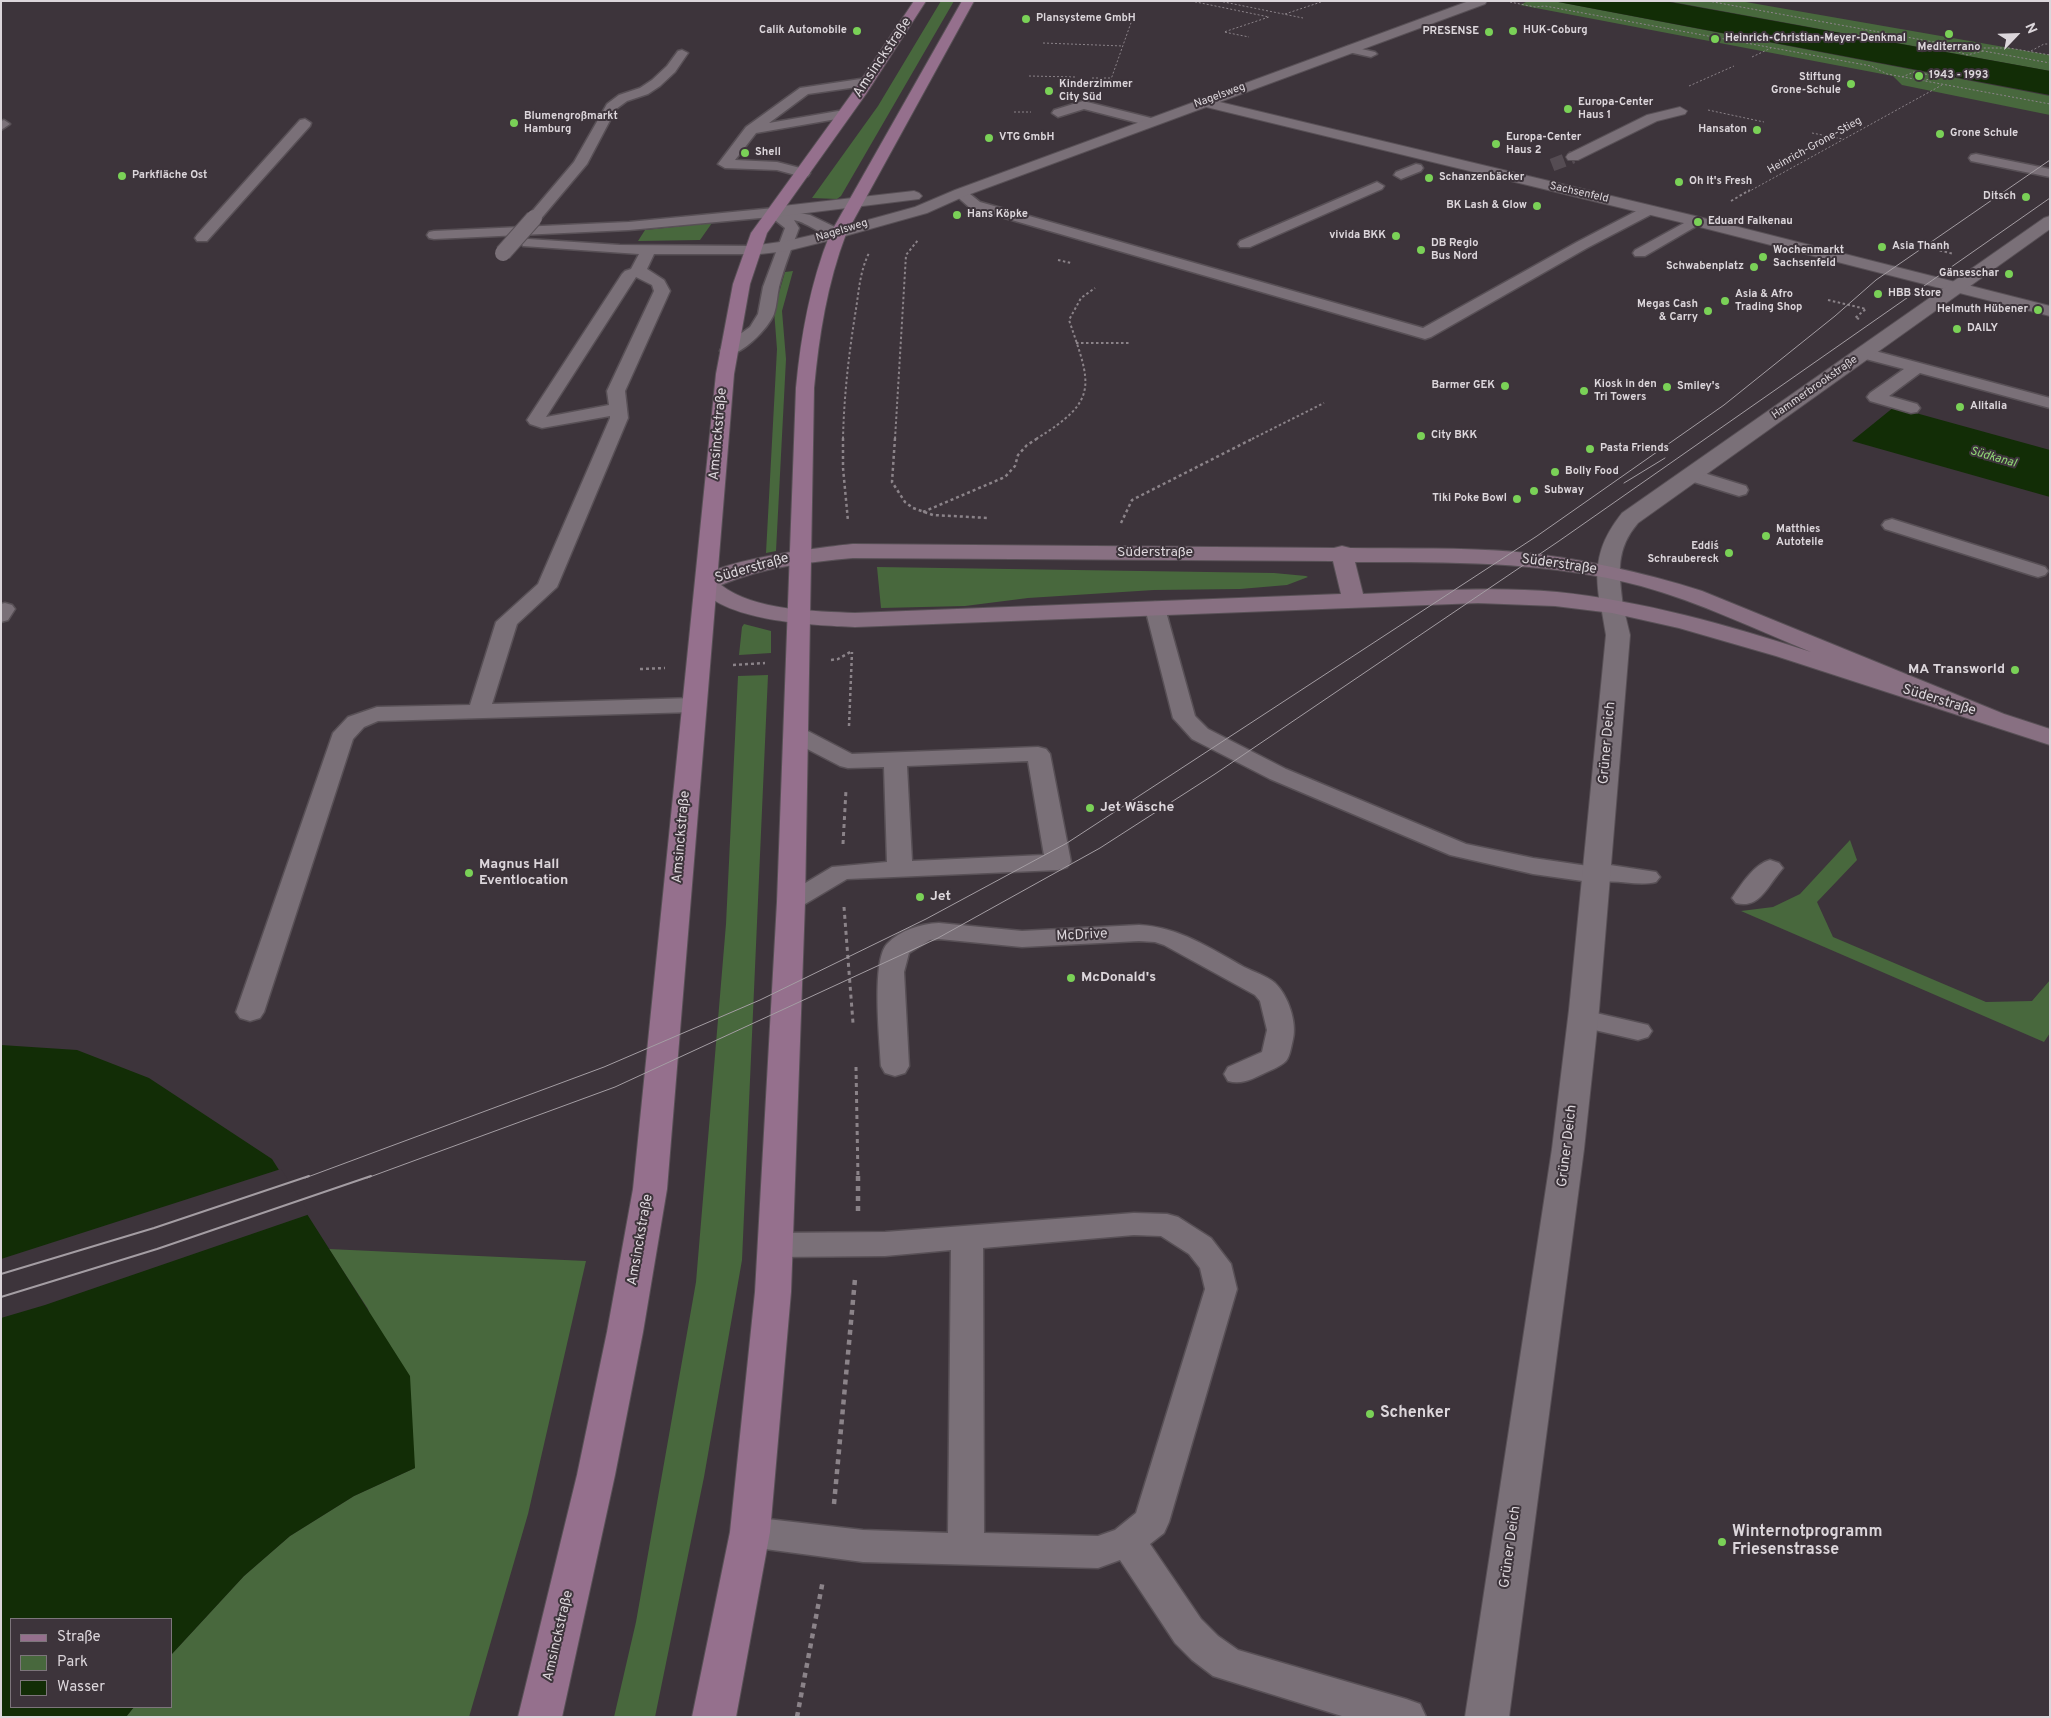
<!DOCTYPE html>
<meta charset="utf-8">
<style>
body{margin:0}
#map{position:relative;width:2051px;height:1718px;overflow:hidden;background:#3d343b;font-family:Overpass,sans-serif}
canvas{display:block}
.frame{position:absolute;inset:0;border:2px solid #dcd6db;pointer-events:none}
.legend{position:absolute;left:10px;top:1618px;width:162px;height:90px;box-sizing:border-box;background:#3d343b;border:1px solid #7d757b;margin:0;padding:6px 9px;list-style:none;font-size:15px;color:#dcd6db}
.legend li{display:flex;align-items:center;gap:10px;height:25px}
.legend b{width:25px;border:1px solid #7d757b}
.north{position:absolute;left:1991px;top:10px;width:50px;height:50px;-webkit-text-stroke:4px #3d343b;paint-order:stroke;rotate:66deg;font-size:14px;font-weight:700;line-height:20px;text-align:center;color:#dcd6db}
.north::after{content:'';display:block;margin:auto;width:18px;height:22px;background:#dcd6db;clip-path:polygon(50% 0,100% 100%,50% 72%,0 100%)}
</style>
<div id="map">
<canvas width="2051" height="1718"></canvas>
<div class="frame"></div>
<ul class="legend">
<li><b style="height:6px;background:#95708d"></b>Straße</li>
<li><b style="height:14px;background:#48683d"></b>Park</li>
<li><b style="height:14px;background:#122d06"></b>Wasser</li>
</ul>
<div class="north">N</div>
</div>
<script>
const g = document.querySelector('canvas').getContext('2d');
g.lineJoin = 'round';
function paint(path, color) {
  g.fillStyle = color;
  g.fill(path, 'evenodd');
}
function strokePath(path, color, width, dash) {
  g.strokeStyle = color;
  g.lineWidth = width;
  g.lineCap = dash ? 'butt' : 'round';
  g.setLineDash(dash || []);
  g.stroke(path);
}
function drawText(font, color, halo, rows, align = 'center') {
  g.font = font + ' Overpass,sans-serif';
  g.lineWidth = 4;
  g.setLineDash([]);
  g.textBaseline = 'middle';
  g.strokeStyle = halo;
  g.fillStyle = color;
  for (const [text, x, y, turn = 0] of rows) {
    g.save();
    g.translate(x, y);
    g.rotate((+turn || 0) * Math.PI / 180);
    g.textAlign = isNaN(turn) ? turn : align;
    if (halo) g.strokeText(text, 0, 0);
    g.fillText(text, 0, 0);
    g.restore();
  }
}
paint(new Path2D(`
 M 941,1 L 954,1 L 841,196 L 837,199 L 812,198 L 878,106 Z
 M 1528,1 L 1553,1 L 2050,96 L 2050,115 L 1902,85 L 1893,76 L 1520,5 Z
 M 1667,1 L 1740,1 L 2050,55 L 2050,71 Z
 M 712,223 L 700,240 L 638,241 L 645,230 Z
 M 793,271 L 782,311 L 786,359 L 776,551 L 766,553 L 777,349 L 774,310 L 785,272 Z
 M 877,567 L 1274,573 L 1306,576 L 1308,577 L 1287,585 L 1240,589 L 1154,590 L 1028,598 L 965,606 L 881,608 Z
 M 744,624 L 771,631 L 771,653 L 739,655 L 742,627 Z
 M 768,675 L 742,1260 L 704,1477 L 655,1717 L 614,1717 L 636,1622 L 696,1282 L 726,924 L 738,676 Z
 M 1850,840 L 1857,860 L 1817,902 L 1833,937 L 1986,1002 L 2032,1001 L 2050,980 L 2050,1033 L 2044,1042 L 1741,911 L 1773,907 L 1800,894 Z
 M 329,1249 L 586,1261 L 528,1514 L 469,1717 L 126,1717 L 134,1707 L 171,1707 L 171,1655 L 244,1576 L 290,1536 L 354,1496 L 415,1468 L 368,1309 Z`), '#48683d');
paint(new Path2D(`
 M 1553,1 L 1664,1 L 2050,71 L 2050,95 Z
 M 1894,407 L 2050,450 L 2050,497 L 1852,441 Z
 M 1,1045 L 77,1050 L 149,1078 L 272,1159 L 410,1376 L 415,1468 L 354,1496 L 290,1536 L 244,1576 L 171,1655 L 171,1619 L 11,1619 L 11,1707 L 134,1707 L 126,1717 L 1,1717 Z`), '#122d06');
paint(new Path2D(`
 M 281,1169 L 310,1214 L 45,1305 L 1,1318 L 1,1259 Z`), '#3d343b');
strokePath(new Path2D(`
 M 1552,165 L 1573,157`), '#554c53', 13, [13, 7]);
const service = new Path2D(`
 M 1348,46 L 1375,52 L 1377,54 L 1371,57 L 1344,51 L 1342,49 Z
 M 682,50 L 688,53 L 675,72 L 660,86 L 648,94 L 627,101 L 616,109 L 587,164 L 539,221 L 529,221 L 527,218 L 529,215 L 574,162 L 607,104 L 619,95 L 640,88 L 652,80 L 667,66 L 678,51 Z
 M 867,78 L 873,82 L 871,85 L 808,94 L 769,123 L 844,110 L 850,114 L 848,117 L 756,133 L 735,160 L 777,162 L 808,170 L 810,173 L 808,176 L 803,177 L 777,170 L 725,168 L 718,164 L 746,127 L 800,88 Z
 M 1083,101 L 1155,119 L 1156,122 L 1150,126 L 1084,109 L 1058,117 L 1052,113 L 1054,110 Z
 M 305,119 L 311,123 L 310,126 L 207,241 L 197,241 L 195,238 L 197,235 L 300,120 Z
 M 4,120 L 10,124 L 1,130 L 1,121 Z
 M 1976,154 L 2050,169 L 2050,177 L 1971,161 L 1969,158 L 1971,155 Z
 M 1416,164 L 1421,165 L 1423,168 L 1421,171 L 1401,179 L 1394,175 L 1396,172 Z
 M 1377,182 L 1384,186 L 1382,189 L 1250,247 L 1240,247 L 1238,244 L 1240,241 Z
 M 960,189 L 965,190 L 980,202 L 1423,328 L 1577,242 L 1644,207 L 1654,207 L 1656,210 L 1654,213 L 1587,248 L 1431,337 L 1425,339 L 970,208 L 953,193 Z
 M 774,208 L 810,215 L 843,231 L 845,234 L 843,237 C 827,241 810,223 794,220 L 799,228 C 792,247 784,267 779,287 C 777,296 777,305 774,314 C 768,329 739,359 722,355 L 720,351 L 722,347 L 750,327 L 758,314 L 763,287 L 785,228 L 771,217 L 629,230 L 434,239 L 429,238 L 427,235 L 429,232 L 434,231 L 629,222 Z
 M 1695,217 L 1700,218 L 1702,221 L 1700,224 L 1645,256 L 1635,256 L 1633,253 L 1635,250 Z
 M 528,239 L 620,245 L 751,246 L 756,247 L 758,250 L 756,253 L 751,254 L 654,254 L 647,269 L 664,280 L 670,291 L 625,391 L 628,418 L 557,587 L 517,624 L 492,704 L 694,698 L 702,700 L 705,705 L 702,710 L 694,712 L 378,721 L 364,727 L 353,739 L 264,1012 L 260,1018 L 250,1021 L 240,1018 L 236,1012 L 333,733 L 348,717 L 377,707 L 470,705 L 496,622 L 538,584 L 610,418 L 610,416 L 542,428 L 530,424 L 527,420 L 622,274 L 625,271 L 631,269 L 639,254 L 523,246 L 521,243 L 523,240 ZM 636,277 L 652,285 L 654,291 L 607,391 L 609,405 L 546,417 Z
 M 1864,348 L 2050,398 L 2050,408 L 1920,373 L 1889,396 L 1917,404 L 1920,408 L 1917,412 L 1911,413 L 1870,401 L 1867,397 L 1870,393 L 1904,369 L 1858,357 L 1856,353 L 1858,349 Z
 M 1691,469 L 1746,486 L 1748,490 L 1746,494 L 1739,496 L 1684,479 L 1682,475 L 1684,471 Z
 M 1892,519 L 2045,567 L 2048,571 L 2045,575 L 2038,577 L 2031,575 L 1885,529 L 1882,525 L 1885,521 Z
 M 1155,602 L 1162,604 L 1165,608 L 1195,716 L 1208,729 L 1286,769 L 1466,844 L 1533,858 L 1588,866 L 1597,863 L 1656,872 L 1660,877 L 1656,882 C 1636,887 1616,878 1597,883 L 1533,874 L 1450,855 L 1270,779 L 1192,739 L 1173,718 L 1145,608 L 1148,604 Z
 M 5,603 L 12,605 L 15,609 L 8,620 L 1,622 L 1,604 Z
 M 796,727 L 804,729 L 852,754 L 1038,747 L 1046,749 L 1050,754 L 1071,862 L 1067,867 L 1058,870 L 847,879 L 800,907 L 791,910 L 782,907 L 778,902 L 782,897 L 832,867 L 887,862 L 884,767 L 848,768 L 840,766 L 788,739 L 785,734 L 788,729 ZM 1028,761 L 1044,855 L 912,861 L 907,766 Z
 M 1770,860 L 1779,863 L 1783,868 L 1779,873 C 1766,889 1758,909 1736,903 L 1732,898 C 1741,885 1754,864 1770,860 Z
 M 939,923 L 1022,931 L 1139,925 C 1179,927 1210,948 1244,967 C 1254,972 1267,976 1275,983 C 1288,995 1297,1022 1293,1039 C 1288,1062 1289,1062 1267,1072 C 1254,1078 1243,1085 1228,1081 L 1224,1074 L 1228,1067 L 1262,1052 L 1267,1030 L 1260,1001 L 1255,995 L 1164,945 L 1155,942 L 1139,941 L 1022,947 L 939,939 L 930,940 L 909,953 L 904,972 L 909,1066 L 905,1073 L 895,1076 L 885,1073 L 881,1066 C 880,1042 871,961 887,944 C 900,930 920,924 939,923 Z
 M 1583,1010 L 1648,1025 L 1652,1031 L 1648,1037 L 1638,1040 L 1573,1025 L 1569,1019 L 1573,1013 Z
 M 1134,1213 L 1167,1214 L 1178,1217 L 1211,1238 L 1231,1264 L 1237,1289 L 1169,1522 L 1164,1533 L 1150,1544 L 1201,1619 L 1218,1636 L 1238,1650 L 1406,1699 L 1420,1704 L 1426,1717 L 1345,1717 L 1213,1676 L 1192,1660 L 1175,1643 L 1120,1560 L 1098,1568 L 863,1562 L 750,1547 L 737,1543 L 732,1532 L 737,1521 L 750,1517 L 863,1530 L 948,1533 L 951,1250 L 885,1256 L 776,1257 L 765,1253 L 760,1245 L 765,1237 L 776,1233 L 885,1232 ZM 1134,1235 L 1161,1236 L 1189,1254 L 1200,1268 L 1205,1289 L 1136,1513 L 1115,1530 L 1098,1536 L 984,1533 L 983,1248 Z`);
const minor = new Path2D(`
 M 1203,98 L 1695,216 L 2050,306 L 2050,316 L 1692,225 L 1198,105 L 1196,102 L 1198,99 Z
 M 1680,107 L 1687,111 L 1685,114 L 1657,121 L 1578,160 L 1568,160 L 1566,157 L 1568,154 L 1647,115 Z
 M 1612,599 L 1620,601 L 1623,606 L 1630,635 L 1599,1010 L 1584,1149 L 1509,1717 L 1465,1717 L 1552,1149 L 1569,1010 L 1606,635 L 1601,606 L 1604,601 Z`);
const tertiary = new Path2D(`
 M 1469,1 L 1487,1 L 1485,4 L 965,196 L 927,213 L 827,241 L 787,251 L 751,255 L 745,253 L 743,250 L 745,247 L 787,241 L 817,234 L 915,207 L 955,190 Z
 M 914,191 L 919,193 L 922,196 L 919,199 L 774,217 L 768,215 L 766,212 L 768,209 L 774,207 Z
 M 2050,216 L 2050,229 L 1638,523 C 1615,550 1619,573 1623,606 L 1620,611 L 1612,613 L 1604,611 C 1599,604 1599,597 1598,589 C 1595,558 1603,537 1622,513 L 2044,218 Z`);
const secondary = new Path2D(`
 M 853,544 L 1334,548 L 1342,546 L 1350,548 C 1405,549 1461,547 1517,552 C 1580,558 1642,572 1702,591 L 2004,714 L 2050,729 L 2050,745 L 1776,656 L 1679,628 L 1612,613 L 1555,606 L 1478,603 L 855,627 C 812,625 721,622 695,583 C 710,560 824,547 853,544 ZM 853,558 L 1333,561 L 1341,594 L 855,613 C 815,611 754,611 721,585 C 764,567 808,562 853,558 ZM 1355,562 C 1451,562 1548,561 1641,586 C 1699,602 1755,629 1811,652 C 1728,625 1643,601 1557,592 C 1493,586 1428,591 1363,594 Z`);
const primary = new Path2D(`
 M 914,1 L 926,1 L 866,94 L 767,233 L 750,284 L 734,374 L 667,1189 L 643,1332 L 615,1475 L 562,1717 L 518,1717 L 577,1475 L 607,1332 L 633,1189 L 716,374 L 733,284 L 751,233 L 853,92 Z
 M 962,1 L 974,1 L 846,234 C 827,284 819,335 814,388 L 805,902 L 791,1292 L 770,1532 L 736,1717 L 692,1717 L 730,1532 L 755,1292 L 777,902 L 796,388 C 801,335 810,284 830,234 Z`);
strokePath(service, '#585056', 3);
strokePath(minor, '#585056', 2);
strokePath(tertiary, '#585056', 2);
strokePath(secondary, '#585056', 2);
strokePath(primary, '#585056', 2);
strokePath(new Path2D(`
 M 1191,1 L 1269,17 L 1224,32 L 1249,37
 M 1219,1 L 1303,18
 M 1708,1 L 1967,48 L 2009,48 L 2050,55
 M 1510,2 L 1535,7 L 1545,6 L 1871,66 L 1887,74 L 2050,104
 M 1285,14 L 1324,1
 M 1055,15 L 1133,17 L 1109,85
 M 1043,43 L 1123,46
 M 1951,49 L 1967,55 L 1983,51
 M 1978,50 L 2050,63
 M 2031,51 L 2044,44 L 2050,44
 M 1752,57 L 1771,48
 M 1029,76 L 1075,77
 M 1902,77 L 1914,72 L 1936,76 L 1924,81
 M 1092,78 L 1111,78
 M 1689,86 L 1734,66
 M 1708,110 L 1764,122
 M 1014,112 L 1031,112
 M 1812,133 L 1843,139
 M 1748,192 L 1942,85`), '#8b8389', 1, [2, 2]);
strokePath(new Path2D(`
 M 1731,201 L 1750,190
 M 1930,248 L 1954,254
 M 1058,260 L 1071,263
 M 1828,300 L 1866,309 L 1855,318 L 1861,319
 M 1076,343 L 1131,343
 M 843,439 C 844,395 849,352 856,309 C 859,290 860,271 869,253
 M 895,439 L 906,255 L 918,240
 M 1036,439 C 1100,400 1091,385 1069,320 L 1081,298 L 1095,288
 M 1252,439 L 1324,403`), '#8b8389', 2, [2.5, 2.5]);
strokePath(new Path2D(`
 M 843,438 L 843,468 L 848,521
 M 895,438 L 892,482 L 905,502 L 913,508 L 933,515 L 989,518
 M 923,512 L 1005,477 L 1015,466 L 1018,455 L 1027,445 L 1038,438
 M 1121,523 L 1132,500 L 1254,438
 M 831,660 L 838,659 L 852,651
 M 733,665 L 765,663
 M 640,669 L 665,668
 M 849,726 L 852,652`), '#8b8389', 2.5, [3, 3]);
strokePath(new Path2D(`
 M 843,844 L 846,790
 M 844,907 L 853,1023
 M 856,1067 L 858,1178`), '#8b8389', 3, [4, 4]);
strokePath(new Path2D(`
 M 858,1176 L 858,1211
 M 834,1504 L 855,1279
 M 797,1717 L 823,1580`), '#8b8389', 4.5, [5, 5]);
paint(service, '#7a7078');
paint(minor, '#7a7078');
paint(tertiary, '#7a7078');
paint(secondary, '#887082');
paint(primary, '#95708d');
strokePath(new Path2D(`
 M 1624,483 L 1665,458
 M 305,1178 L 604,1067 L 760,1000 L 926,919 L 1067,843 L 1537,536 L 1724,405 L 1835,316 L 1876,280 L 2050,160
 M 367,1178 L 615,1087 L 938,938 L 1100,848 L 1215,774 L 1559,541 L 2050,198`), '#a49da3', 1);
strokePath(new Path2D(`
 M 1,1274 L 154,1228 L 309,1176
 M 1,1297 L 157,1249 L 371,1176`), '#a49da3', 2);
const serviceBridge = new Path2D(`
 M 503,253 L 534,218`);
strokePath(serviceBridge, '#585056', 18, []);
strokePath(serviceBridge, '#7a7078', 16);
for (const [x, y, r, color] of [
 [1026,19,5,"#7ad157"],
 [857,31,5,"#7ad157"],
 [1513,31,5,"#7ad157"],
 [1489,32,5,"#7ad157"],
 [1949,34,5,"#7ad157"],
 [1715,39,5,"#7ad157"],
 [1919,76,5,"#7ad157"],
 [1851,84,5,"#7ad157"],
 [1049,91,5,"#7ad157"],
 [1568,109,5,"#7ad157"],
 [514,123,5,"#7ad157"],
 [1757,130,5,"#7ad157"],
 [1940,134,5,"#7ad157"],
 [989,138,5,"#7ad157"],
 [1496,144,5,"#7ad157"],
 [745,153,5,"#7ad157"],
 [122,176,5,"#7ad157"],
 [1429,178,5,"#7ad157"],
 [1679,182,5,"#7ad157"],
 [2026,197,5,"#7ad157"],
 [1537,206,5,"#7ad157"],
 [957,215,5,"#7ad157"],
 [1698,222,5,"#7ad157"],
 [1396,236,5,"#7ad157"],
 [1882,247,5,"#7ad157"],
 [1421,250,5,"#7ad157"],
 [1763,257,5,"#7ad157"],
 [1754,267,5,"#7ad157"],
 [2009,274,5,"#7ad157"],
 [1878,294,5,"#7ad157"],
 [1725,301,5,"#7ad157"],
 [2038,310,5,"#7ad157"],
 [1708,311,5,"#7ad157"],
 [1957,329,5,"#7ad157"],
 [1505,386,5,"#7ad157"],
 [1667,387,5,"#7ad157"],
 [1584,391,5,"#7ad157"],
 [1960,407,5,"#7ad157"],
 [1421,436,5,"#7ad157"],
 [1590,449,5,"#7ad157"],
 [1555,472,5,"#7ad157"],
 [1534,491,5,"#7ad157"],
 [1517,499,5,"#7ad157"],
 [1766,536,5,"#7ad157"],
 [1729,553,5,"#7ad157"],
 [2015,670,5,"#7ad157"],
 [1090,808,5,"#7ad157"],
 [469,873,5,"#7ad157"],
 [920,897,5,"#7ad157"],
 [1071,978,5,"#7ad157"],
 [1370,1414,5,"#7ad157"],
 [1722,1542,5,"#7ad157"]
]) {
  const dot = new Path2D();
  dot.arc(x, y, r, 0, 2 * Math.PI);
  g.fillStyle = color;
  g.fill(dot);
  strokePath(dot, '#3d343b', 2);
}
drawText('bold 11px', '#dcd6db', '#3d343b', [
 ["Plansysteme GmbH",1036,19],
 ["Calik Automobile",847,31,"right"],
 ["HUK-Coburg",1523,31],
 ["PRESENSE",1479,32,"right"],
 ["Heinrich-Christian-Meyer-Denkmal",1725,39],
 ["Mediterrano",1949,48,"center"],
 ["1943 - 1993",1929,76],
 ["Stiftung",1841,78,"right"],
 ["Grone-Schule",1841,91,"right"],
 ["Kinderzimmer",1059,85],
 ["City Süd",1059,98],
 ["Europa-Center",1578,103],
 ["Haus 1",1578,116],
 ["Blumengroßmarkt",524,117],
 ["Hamburg",524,130],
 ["Hansaton",1747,130,"right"],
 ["Grone Schule",1950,134],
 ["VTG GmbH",999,138],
 ["Europa-Center",1506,138],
 ["Haus 2",1506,151],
 ["Shell",755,153],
 ["Parkfläche Ost",132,176],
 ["Schanzenbäcker",1439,178],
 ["Oh It's Fresh",1689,182],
 ["Ditsch",2016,197,"right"],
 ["BK Lash & Glow",1527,206,"right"],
 ["Hans Köpke",967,215],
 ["Eduard Falkenau",1708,222],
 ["vivida BKK",1386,236,"right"],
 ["DB Regio",1431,244],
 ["Bus Nord",1431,257],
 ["Asia Thanh",1892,247],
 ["Wochenmarkt",1773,251],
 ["Sachsenfeld",1773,264],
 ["Schwabenplatz",1744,267,"right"],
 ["Gänseschar",1999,274,"right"],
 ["HBB Store",1888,294],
 ["Asia & Afro",1735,295],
 ["Trading Shop",1735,308],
 ["Megas Cash",1698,305,"right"],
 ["& Carry",1698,318,"right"],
 ["Helmuth Hübener",2028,310,"right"],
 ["DAILY",1967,329],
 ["Kiosk in den",1594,385],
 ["Tri Towers",1594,398],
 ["Barmer GEK",1495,386,"right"],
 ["Smiley's",1677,387],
 ["Alitalia",1970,407],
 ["City BKK",1431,436],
 ["Pasta Friends",1600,449],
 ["Bolly Food",1565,472],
 ["Subway",1544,491],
 ["Tiki Poke Bowl",1507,499,"right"],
 ["Matthies",1776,530],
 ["Autoteile",1776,543],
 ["Eddi´s",1719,547,"right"],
 ["Schraubereck",1719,560,"right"]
], 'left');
drawText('11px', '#dcd6db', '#3d343b', [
 ["Nagelsweg",1220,96,-20],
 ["Heinrich-Grone-Stieg",1815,146,-29],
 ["Sachsenfeld",1579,193,13],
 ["Nagelsweg",842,231,-17],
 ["Hammerbrookstraße",1815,388,-35]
]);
drawText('italic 12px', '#91d877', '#3d343b', [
 ["Südkanal",1993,458,16]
]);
drawText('14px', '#dcd6db', '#3d343b', [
 ["Amsinckstraße",883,58,-56],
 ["Amsinckstraße",719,434,-85],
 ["Süderstraße",1155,553],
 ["Süderstraße",1559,565,8],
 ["Süderstraße",752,569,-16],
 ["Süderstraße",1939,701,17],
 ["Grüner Deich",1608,743,-85],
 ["Amsinckstraße",682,837,-85],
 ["McDrive",1082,936,-3],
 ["Grüner Deich",1568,1146,-83],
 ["Amsinckstraße",641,1240,-80],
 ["Grüner Deich",1511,1547,-82],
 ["Amsinckstraße",559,1636,-77]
]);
drawText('bold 14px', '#dcd6db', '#3d343b', [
 ["MA Transworld",2005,670,"right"],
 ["Jet Wäsche",1100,808],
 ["Magnus Hall",479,865],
 ["Eventlocation",479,881],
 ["Jet",930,897],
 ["McDonald's",1081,978]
], 'left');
drawText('bold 16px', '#dcd6db', '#3d343b', [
 ["Schenker",1380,1414],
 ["Winternotprogramm",1732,1533],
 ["Friesenstrasse",1732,1551]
], 'left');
</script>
